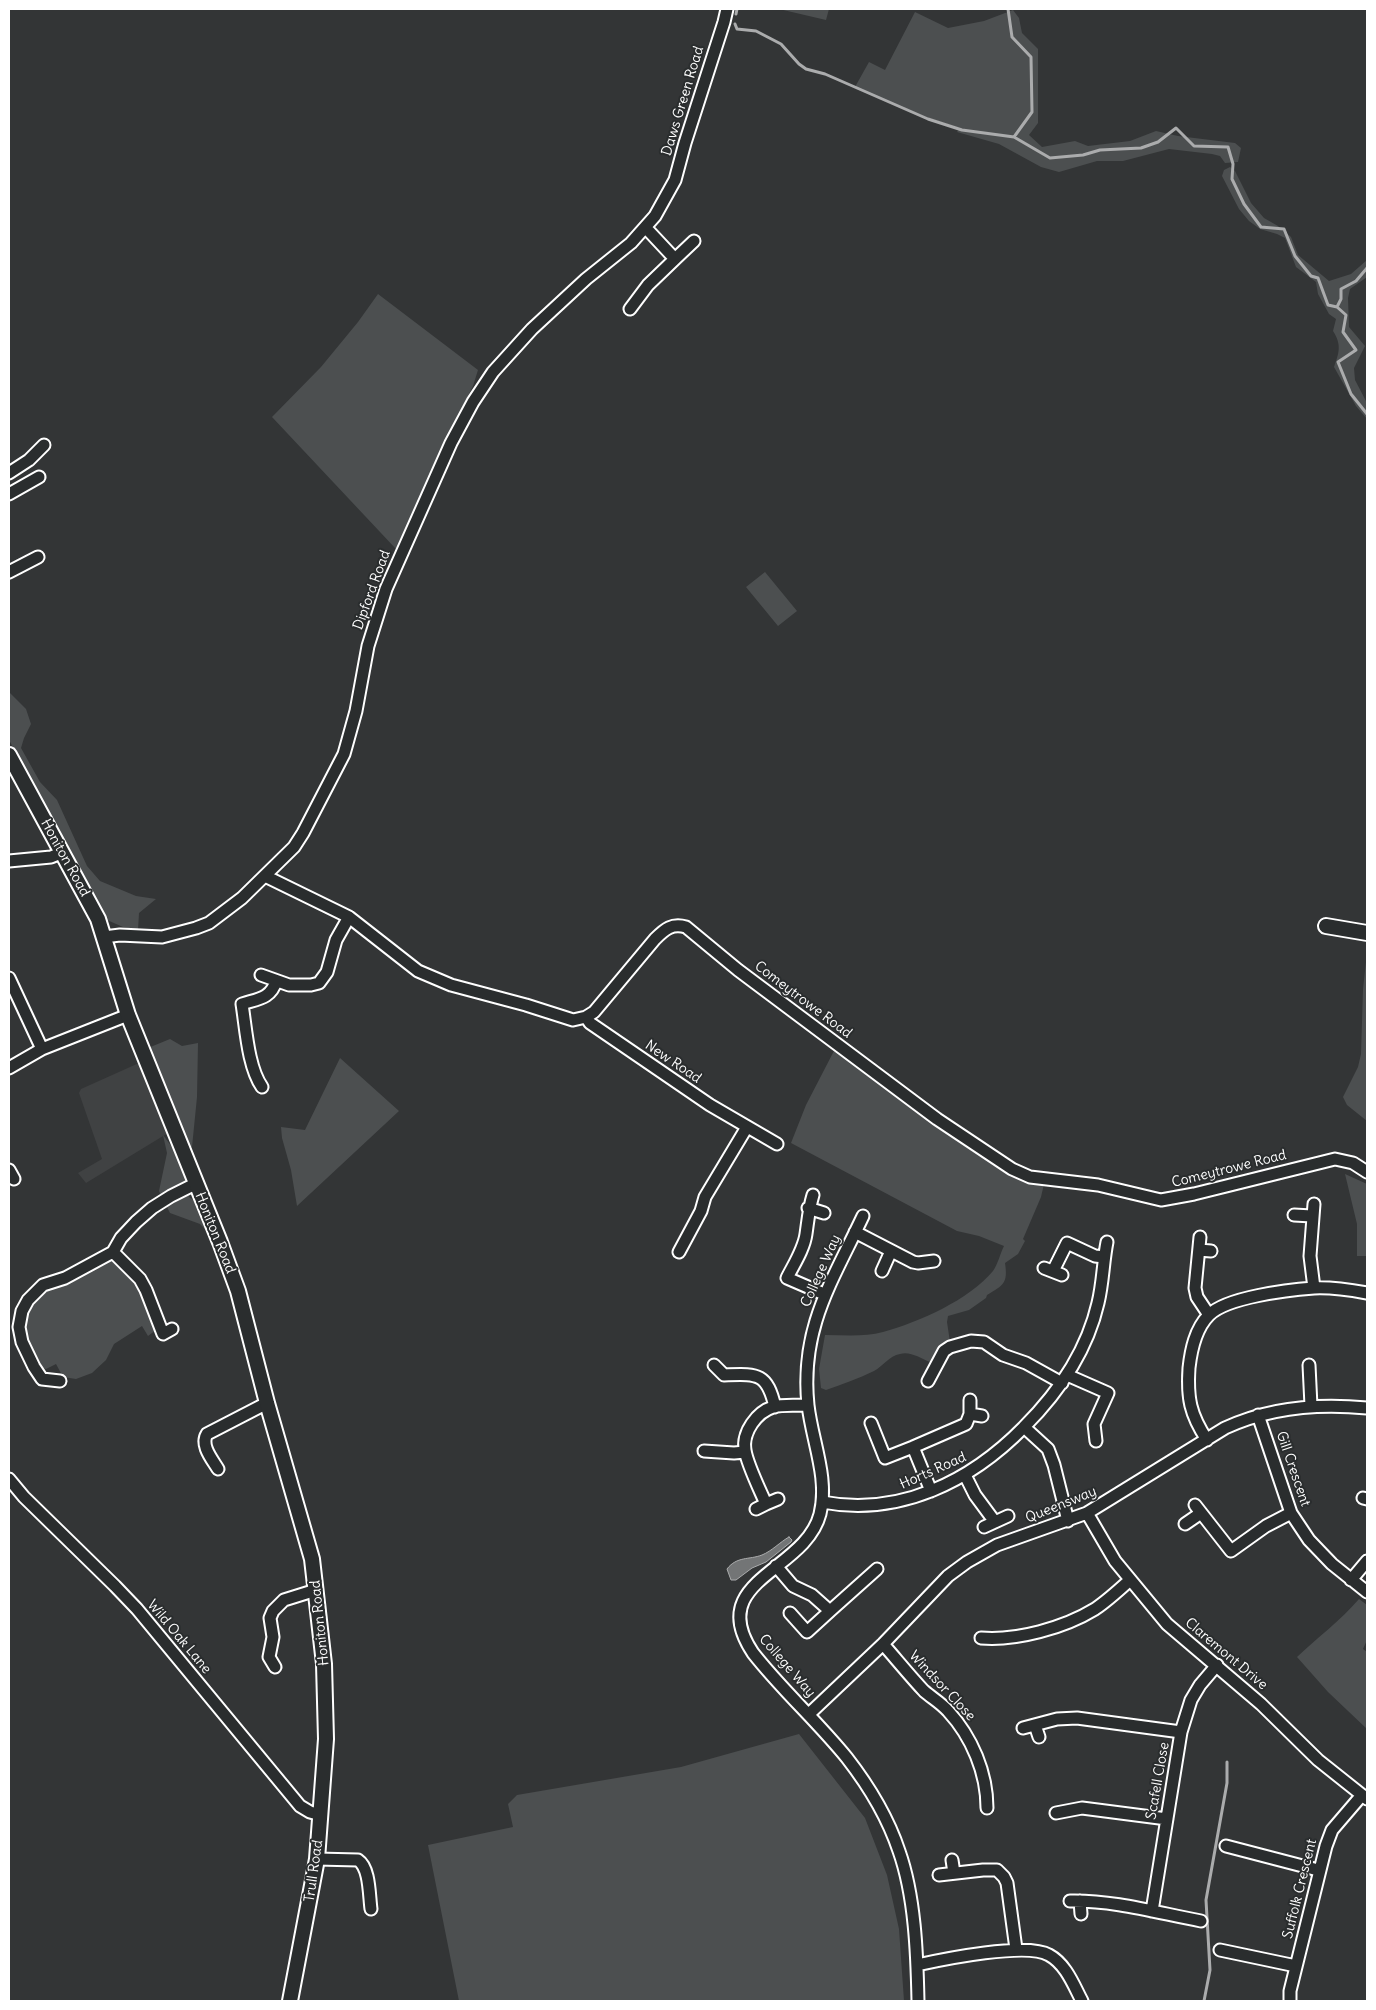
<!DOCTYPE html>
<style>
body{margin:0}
#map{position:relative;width:1376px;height:2010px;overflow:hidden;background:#333536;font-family:Delius,sans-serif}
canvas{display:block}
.frame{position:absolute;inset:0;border:10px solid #fff;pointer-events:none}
</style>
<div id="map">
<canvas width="1376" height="2010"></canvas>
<div class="frame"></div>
</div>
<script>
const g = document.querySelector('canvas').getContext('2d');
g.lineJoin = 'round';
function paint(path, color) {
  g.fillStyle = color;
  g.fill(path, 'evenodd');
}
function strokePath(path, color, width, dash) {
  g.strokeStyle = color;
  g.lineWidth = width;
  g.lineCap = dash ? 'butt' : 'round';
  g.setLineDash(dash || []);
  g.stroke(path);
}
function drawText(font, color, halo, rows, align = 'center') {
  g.font = font + ' Delius,sans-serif';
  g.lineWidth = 4;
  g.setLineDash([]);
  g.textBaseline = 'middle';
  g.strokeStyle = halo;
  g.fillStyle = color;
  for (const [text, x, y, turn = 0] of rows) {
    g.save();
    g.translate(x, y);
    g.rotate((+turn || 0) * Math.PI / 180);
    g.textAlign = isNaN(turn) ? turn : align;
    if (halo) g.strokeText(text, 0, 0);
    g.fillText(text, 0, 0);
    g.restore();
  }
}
paint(new Path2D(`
 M 139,1063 L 168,1133 L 86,1183 L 78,1173 L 102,1159 L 79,1093 L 81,1089 Z`), '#404243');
paint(new Path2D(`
 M 779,9 L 829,9 L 826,20 Z
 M 1013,10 L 1019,18 L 1022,33 L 1038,49 L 1038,123 L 1029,135 L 1042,147 L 1075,141 L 1088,146 L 1130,141 L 1156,131 L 1178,136 L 1235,143 L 1241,148 L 1238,162 L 1225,163 L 1220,156 L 1212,154 L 1169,149 L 1123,161 L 1097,161 L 1059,172 L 1041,167 L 999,144 L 957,132 L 960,128 L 926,117 L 855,87 L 869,62 L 885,70 L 915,12 L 948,28 L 984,21 Z
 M 1230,167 L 1235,171 L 1251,203 L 1264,218 L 1278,226 L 1291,237 L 1298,255 L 1329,281 L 1351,274 L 1367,260 L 1367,277 L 1350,289 L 1348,298 L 1349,327 L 1365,346 L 1354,368 L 1355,380 L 1367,403 L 1367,419 L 1356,406 L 1334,367 C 1339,353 1342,345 1333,331 L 1336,319 L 1329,314 L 1318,294 L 1316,282 L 1296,267 L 1285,238 L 1277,234 L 1260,229 L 1249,221 L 1239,209 L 1222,176 L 1224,170 Z
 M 378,294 L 478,370 L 473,386 L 455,422 L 396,549 L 272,417 L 321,367 L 358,322 Z
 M 765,572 L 797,611 L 778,626 L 746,587 Z
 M 9,692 L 26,709 L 31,724 L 24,738 L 21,748 L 40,782 L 57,800 L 87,866 L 100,881 L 136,896 L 156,899 L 139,913 L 138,930 L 123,927 L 107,920 L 9,740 Z
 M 1367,953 L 1367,1121 L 1347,1105 L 1343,1097 L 1358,1067 L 1361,1054 L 1363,989 Z
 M 170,1039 L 182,1046 L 198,1043 L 197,1097 L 192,1147 L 189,1148 L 148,1048 Z
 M 836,1047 L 978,1154 L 1003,1169 L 1044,1184 L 1041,1197 L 1023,1239 L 1025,1241 L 1018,1254 L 1005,1263 C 1008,1283 1004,1285 987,1295 L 986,1298 L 969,1310 L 948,1316 L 947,1322 L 950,1342 L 934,1361 L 930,1362 C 920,1358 910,1351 900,1354 C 889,1356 883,1366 874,1371 C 858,1379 842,1384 826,1390 L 821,1388 L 819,1369 L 825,1335 C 844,1335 865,1337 883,1332 C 919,1322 969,1300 993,1271 C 998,1264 1000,1254 1004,1246 L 979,1236 L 957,1231 L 791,1143 L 806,1105 Z
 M 340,1058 L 399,1111 L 297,1206 L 291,1170 L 282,1138 L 281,1127 L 305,1130 Z
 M 163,1135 L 175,1151 L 178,1153 L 187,1175 L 184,1186 L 189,1197 L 198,1203 L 209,1230 L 206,1230 L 200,1224 L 170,1213 L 159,1191 L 167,1153 Z
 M 1345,1174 L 1367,1184 L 1367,1256 L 1357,1256 L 1357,1224 Z
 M 110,1259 C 138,1271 146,1303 156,1330 L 148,1336 L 142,1326 L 114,1344 L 106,1360 L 92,1373 L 76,1379 L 63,1377 L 56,1364 L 46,1369 L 39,1367 L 28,1342 L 24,1328 L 27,1308 L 44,1289 Z
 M 1359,1599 L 1367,1605 L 1367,1640 L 1363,1649 L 1367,1652 L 1367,1729 L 1328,1692 L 1297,1657 C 1317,1638 1340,1621 1359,1599 Z
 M 799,1734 L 865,1818 L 887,1875 L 899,1929 L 904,2001 L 459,2001 L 428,1845 L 513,1827 L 508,1804 L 517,1795 L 681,1767 Z`), '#4c4f50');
const water = new Path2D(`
 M 789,1537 L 792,1540 L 791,1542 L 766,1562 L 752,1568 L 736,1580 L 731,1580 L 727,1569 C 737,1556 749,1560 762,1555 C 772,1551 780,1542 789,1537 Z`);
paint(water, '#737576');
strokePath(water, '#abacad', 1);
strokePath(new Path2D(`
 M 1008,9 L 1012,37 L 1031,57 L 1032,112 L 1014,137 L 1050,158 L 1083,155 L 1100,150 L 1141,148 L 1158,142 L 1176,128 L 1194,146 L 1228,147 L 1233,164 L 1232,179 L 1244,204 L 1261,227 L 1284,229 L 1295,256 L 1311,276 L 1318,278 L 1328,305 L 1337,307 L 1346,315 L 1343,332 L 1356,350 L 1338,362 L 1351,394 L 1367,414
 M 736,14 L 737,9
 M 735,24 L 737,29 L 756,31 L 781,44 L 799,64 L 806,69 L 825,74 L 928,119 L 962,130 L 1014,137
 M 1337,307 L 1341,299 L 1341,289 L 1356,281 L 1367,268
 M 1204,2001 L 1210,1970 L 1206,1900 L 1227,1783 L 1227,1762`), '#abacad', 3);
const minor = new Path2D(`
 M 675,259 L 694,241
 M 630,309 L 648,285 L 675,259 L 646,228
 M 9,473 L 29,460 L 44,445
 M 9,494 L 39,477
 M 9,572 L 38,557
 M 9,861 L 51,857 L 61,853
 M 265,876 L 349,917 L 418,971 L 451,985 L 526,1005 L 573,1020 L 586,1017 L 594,1012 L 655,939 C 665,929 672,923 686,927 L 738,970 L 937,1119 L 1012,1169 L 1030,1177 L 1098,1185 L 1161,1200 L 1194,1194 L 1335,1159 L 1353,1163 L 1367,1172
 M 104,937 L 120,935 L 162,937 L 196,928 L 209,923 L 242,898 L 294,847 L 303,833 L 344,754 L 356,711 L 368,646 L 386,589 L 451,443 L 473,402 L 493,372 L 532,329 L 586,279 L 631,243 L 655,216 L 675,180 L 685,143 L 724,22 L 727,9
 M 261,975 L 289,985 L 311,985 L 319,983 L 327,972 L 336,940 L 349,917
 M 9,978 L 42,1049
 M 586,1017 L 590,1023 L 710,1105 L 777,1144
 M 9,1068 L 42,1049 L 128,1015
 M 262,1087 C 248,1067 246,1029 242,1004 C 257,999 271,999 276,981
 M 9,1170 L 14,1179
 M 813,1195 C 809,1208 808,1220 806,1234 C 804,1249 794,1264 787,1278 L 824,1294
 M 1314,1204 L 1310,1256 L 1314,1288
 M 808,1208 L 824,1213
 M 1294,1215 L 1312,1216
 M 863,1216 C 832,1282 800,1328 808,1405 C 812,1441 829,1478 820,1514 C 805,1572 704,1580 753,1653 C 782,1690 817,1721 847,1758 C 868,1785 888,1818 899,1851 C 915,1896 917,1953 918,2001
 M 855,1232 L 913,1262 L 918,1263 L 934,1261
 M 1200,1237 L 1195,1288 L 1197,1297 L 1209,1315
 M 1199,1250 L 1211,1251
 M 113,1252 L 140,1279 L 146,1290 L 163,1334 L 172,1329
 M 679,1252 L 701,1211 L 705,1197 L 747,1127
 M 1044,1268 L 1062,1275
 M 882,1271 L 891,1251
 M 1053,1271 L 1067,1243 L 1095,1256 L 1104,1257
 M 714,1365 L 724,1375 C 757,1374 767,1372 775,1407
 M 1309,1365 L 1311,1406
 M 1067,1375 L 1108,1393 L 1094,1424 L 1096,1441
 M 60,1381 L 42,1379 L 34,1367 L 22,1342 L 19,1327 L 22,1311 L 28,1300 L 43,1285 L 65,1278 L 113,1252 L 121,1238 L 136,1222 L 152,1208 L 171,1196 L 195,1184
 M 928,1381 L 944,1351 L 950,1347 L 971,1341 L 984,1342 L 1003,1355 L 1026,1363 L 1062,1383
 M 970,1400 L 970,1414 L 982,1416
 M 1258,1415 L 1291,1513 L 1309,1540 L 1332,1564 L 1367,1592
 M 871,1423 L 885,1458 L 913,1447
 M 1024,1427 C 1059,1392 1087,1351 1098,1303 C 1103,1283 1103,1262 1107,1242
 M 1207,1440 C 1190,1414 1187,1398 1189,1368 C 1191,1350 1195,1329 1209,1315 C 1227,1297 1288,1290 1314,1288 C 1332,1287 1350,1290 1367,1293
 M 704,1451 L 734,1453 L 745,1452
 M 218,1469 C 212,1459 200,1445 207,1434 L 267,1403
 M 965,1475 L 975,1495 L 995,1522
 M 9,1479 L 24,1497 L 115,1586 L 137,1609 L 300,1806 L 310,1812 L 321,1815
 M 931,1491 L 913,1447 L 966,1424 L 970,1414
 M 1363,1498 L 1367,1499
 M 822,1502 C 900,1517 971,1481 1024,1427 L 1048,1449 L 1054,1465 L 1068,1521
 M 766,1504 L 778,1499
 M 1195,1505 L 1231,1551 L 1266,1526 L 1291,1513
 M 756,1509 L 766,1504 C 760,1490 747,1464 745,1450 C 742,1432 757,1412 773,1407 C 784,1404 797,1406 808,1405
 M 1087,1513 L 1115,1561 L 1167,1624 L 1261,1704 L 1318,1760 L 1367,1799
 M 1185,1524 L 1201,1513
 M 984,1527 L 1008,1516
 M 776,1566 L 793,1586 L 812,1595 L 830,1611 L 877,1569
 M 1351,1580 L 1367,1561
 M 790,1613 L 807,1632 L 830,1611
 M 981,1638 C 1016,1641 1064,1628 1095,1609 C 1107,1601 1119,1590 1130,1580
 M 883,1644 C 897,1660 910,1676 924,1691 C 932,1698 941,1703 948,1711 C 972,1737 987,1773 987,1808
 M 275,1667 L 269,1657 L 273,1637 L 270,1618 L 273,1611 L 284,1600 L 316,1590
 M 809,1714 L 883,1644 L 948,1576 L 967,1562 L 997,1545 L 1087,1513 L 1225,1428 C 1270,1407 1317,1403 1367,1408
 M 1035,1725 L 1039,1737
 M 1023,1728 L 1057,1719 L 1077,1718 L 1181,1732
 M 1056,1813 L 1082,1808 L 1167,1819
 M 1226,1846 L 1318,1870
 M 317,1859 L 358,1860 C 370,1868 369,1895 371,1909
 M 952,1860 L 954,1873
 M 939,1875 L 983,1870 L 997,1870 L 1004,1877 L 1007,1883 L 1016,1949
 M 1070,1901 C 1114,1900 1158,1913 1201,1921
 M 1080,1901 L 1081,1914
 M 1152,1911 L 1181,1732 L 1191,1700 L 1200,1685 L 1217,1665
 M 1220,1950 L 1296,1966
 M 917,1965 C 944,1959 1027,1942 1049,1955 C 1066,1964 1074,1986 1082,2001
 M 1290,2001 L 1290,1991 L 1326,1846 L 1332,1830 L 1362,1795`);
const tertiary = new Path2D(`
 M 9,755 L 98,919 L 128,1015 L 220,1242 L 238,1291 L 267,1403 L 312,1559 L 324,1664 L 326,1739 L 317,1859 L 290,2001
 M 1326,926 L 1367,933`);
strokePath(minor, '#fff', 15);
strokePath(tertiary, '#fff', 18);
strokePath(minor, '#2a2d2e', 11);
strokePath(tertiary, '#2a2d2e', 14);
drawText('14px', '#fff', '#2a2d2e', [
 ["Daws Green Road",683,101,-73],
 ["Dipford Road",372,590,-70],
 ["Honiton Road",65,858,61],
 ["Comeytrowe Road",803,1000,37],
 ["New Road",673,1062,34],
 ["Comeytrowe Road",1229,1169,-14],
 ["Honiton Road",215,1233,68],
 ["College Way",821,1271,-66],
 ["Gill Crescent",1293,1469,71],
 ["Horts Road",933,1471,-24],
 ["Queensway",1061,1505,-22],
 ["Honiton Road",320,1623,-96],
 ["Wild Oak Lane",179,1637,50],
 ["Claremont Drive",1226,1654,40],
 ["College Way",787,1666,49],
 ["Windsor Close",942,1686,47],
 ["Scafell Close",1158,1781,-80],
 ["Trull Road",314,1871,-82],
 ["Suffolk Crescent",1300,1889,-76]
]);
</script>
